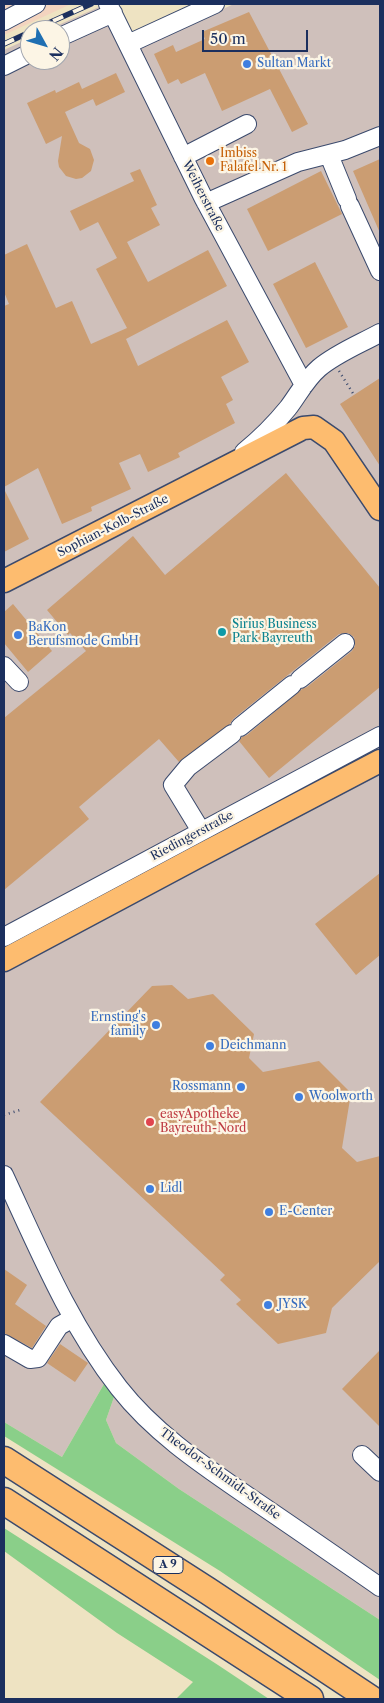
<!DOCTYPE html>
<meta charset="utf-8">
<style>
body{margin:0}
#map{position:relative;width:384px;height:1703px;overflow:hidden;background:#eee3c2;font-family:"Libre Caslon Text",serif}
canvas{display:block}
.frame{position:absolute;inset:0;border:5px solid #1b2f5e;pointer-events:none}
.north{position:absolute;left:20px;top:20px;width:50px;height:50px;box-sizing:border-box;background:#fcf5e5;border:1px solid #a2a6af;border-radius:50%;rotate:129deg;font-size:14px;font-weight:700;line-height:20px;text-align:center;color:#1b2f5e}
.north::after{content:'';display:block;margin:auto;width:18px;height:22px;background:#1f6fb2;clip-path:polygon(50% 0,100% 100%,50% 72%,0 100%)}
.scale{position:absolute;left:202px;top:30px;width:106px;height:22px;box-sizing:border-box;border:2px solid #1b2f5e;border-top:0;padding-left:6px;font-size:15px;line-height:18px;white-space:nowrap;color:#1b2f5e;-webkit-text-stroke:4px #fcf5e5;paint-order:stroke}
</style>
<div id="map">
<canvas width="384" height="1703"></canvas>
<div class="frame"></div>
<div class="north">N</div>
<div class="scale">50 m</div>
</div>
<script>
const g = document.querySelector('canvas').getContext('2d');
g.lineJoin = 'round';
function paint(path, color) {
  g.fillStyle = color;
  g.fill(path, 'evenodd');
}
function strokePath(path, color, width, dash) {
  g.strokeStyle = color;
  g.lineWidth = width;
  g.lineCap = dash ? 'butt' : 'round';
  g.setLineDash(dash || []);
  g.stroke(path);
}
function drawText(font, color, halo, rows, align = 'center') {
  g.font = font + ' "Libre Caslon Text",serif';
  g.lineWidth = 4.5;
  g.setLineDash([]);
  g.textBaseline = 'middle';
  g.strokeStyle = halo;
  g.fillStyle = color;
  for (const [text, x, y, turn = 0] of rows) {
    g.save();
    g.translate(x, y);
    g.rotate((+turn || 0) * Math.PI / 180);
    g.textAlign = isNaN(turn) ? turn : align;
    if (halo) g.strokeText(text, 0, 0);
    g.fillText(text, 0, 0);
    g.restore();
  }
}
paint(new Path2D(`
 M 4,4 L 71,4 L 4,35 Z`), '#f3d4bf');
paint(new Path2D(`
 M 234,4 L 380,4 L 380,1620 L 179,1489 L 116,1443 L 106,1420 L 114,1397 L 104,1384 L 62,1457 L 4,1422 L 4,50 L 30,38 L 30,60 L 60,60 L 60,30 L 47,30 L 99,7 L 124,54 Z`), '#cfc0bb');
paint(new Path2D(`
 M 104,1384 L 114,1397 L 106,1420 L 116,1443 L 179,1489 L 380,1620 L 380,1680 L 220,1571 L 4,1436 L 4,1422 L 62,1457 Z
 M 4,1528 L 218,1665 L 269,1699 L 176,1699 L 193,1682 L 117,1633 L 4,1551 Z`), '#8acf89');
paint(new Path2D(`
 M 249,12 L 308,124 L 292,132 L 270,89 L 222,111 L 205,73 L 181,84 L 178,79 L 168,84 L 154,54 L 173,45 L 176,52 L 205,39 L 202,32 Z
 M 116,73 L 125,92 L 96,106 L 93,99 L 65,112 L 79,143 L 90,149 L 94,160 L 91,171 L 82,178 L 76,179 L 66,176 L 59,167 L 58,161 L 62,136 L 46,144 L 27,103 L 55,90 L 56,93 L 79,82 L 82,89 Z
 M 380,159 L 380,233 L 353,171 Z
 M 140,169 L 157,205 L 151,208 L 160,225 L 127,242 L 148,282 L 208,250 L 227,286 L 126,339 L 138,366 L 227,320 L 249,362 L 221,377 L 233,400 L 226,404 L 235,423 L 178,453 L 180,457 L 148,472 L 140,454 L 119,463 L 131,489 L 91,507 L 92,511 L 62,524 L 38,468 L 4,487 L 4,306 L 9,304 L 4,292 L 4,255 L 27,244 L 56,308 L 72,301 L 91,344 L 127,328 L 96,269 L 117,258 L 98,222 L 80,231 L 70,211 L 134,181 L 130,173 Z
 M 321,171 L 342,214 L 268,251 L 247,209 Z
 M 315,262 L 348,327 L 306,348 L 273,284 Z
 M 380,378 L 380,466 L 340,404 Z
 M 286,473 L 380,588 L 380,687 L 269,778 L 239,741 L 242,737 L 247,735 L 302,689 L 307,687 L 352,651 L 355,646 L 354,637 L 348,633 L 339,634 L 233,719 L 230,724 L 179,762 L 159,739 L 79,807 L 89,819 L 4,890 L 4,718 L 86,651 L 70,633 L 68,635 L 47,610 L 133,536 L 165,575 Z
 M 4,489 L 29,539 L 4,552 Z
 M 13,604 L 52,651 L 28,672 L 4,643 L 4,612 Z
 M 380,873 L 380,955 L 356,975 L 315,924 Z
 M 172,985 L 188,999 L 213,994 L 254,1034 L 249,1058 L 263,1072 L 319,1061 L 351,1093 L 342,1148 L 357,1162 L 380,1156 L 380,1261 L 332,1308 L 326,1333 L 278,1344 L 236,1304 L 241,1300 L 220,1280 L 225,1275 L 40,1102 L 152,986 Z
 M 4,1269 L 27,1285 L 15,1304 L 46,1326 L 32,1348 L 4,1333 Z
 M 60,1344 L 88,1363 L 75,1382 L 47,1363 Z
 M 380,1350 L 380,1427 L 342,1389 Z`), '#cb9d72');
const minor = new Path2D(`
 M 108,4 L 204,199 L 304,385
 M 4,21 L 36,4
 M 60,37 L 113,13
 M 128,44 L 215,4
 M 4,66 L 30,53
 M 329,155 L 347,199
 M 183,157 L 247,124
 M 206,203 L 298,162 L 345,150 L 380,136
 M 350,206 L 380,271
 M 244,452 C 260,439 275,424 288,408 C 298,395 306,379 319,368 C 337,353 360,344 380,333
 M 4,666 L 19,682
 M 300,679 L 345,643
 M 240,727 L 292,685
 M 201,831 L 173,785 L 188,767 L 232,734
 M 4,937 L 380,736
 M 4,1175 C 38,1248 69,1324 119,1388 C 155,1434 204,1466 252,1499 C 295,1528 338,1558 380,1587
 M 4,1344 L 30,1359 L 38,1358 L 59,1326 L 73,1318
 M 362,1455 L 380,1472`);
const major = new Path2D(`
 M 4,581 L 303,428 L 314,427 L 334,441 L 380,509
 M 4,960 L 197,857 L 380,761`);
const highway = new Path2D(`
 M 4,1460 L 208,1591 L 371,1699
 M 4,1501 L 310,1699`);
strokePath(minor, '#3b4a6d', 20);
strokePath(major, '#3b4a6d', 25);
strokePath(highway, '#3b4a6d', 29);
strokePath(new Path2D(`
 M 339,371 L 354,395
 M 4,1115 L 20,1110`), '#3b4a6d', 2.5, [1, 4]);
strokePath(minor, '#fff', 18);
strokePath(major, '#fdbc6f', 22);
strokePath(highway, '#fdbc6f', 26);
const rail = new Path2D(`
 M 33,30 L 91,4
 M 4,44 L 30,32`);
strokePath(rail, '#1b2f5e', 5.5);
strokePath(rail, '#fcf5e5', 4, [11]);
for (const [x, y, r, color] of [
 [247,64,5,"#3f7fe0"],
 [210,161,5,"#e8710a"],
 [222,632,5,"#0f9aa8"],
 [18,635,5,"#3f7fe0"],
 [156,1025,5,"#3f7fe0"],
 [210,1046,5,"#3f7fe0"],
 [241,1087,5,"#3f7fe0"],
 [299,1097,5,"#3f7fe0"],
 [150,1122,5,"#e0444e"],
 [150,1189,5,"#3f7fe0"],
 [269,1212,5,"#3f7fe0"],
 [268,1305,5,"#3f7fe0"]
]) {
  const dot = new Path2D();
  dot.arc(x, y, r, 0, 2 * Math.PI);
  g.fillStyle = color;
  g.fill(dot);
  strokePath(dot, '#fcf5e5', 2);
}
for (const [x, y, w] of [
 [168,1565,30]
]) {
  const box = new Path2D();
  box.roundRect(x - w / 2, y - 8.5, w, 17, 4);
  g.fillStyle = '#fcf5e5';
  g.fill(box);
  strokePath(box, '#1b2f5e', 1);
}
drawText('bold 11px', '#1b2f5e', null, [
 ["A 9",168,1565]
]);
drawText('12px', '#366cbe', '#fcf5e5', [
 ["Sultan Markt",257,64],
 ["BaKon",28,628],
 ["Berufsmode GmbH",28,642],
 ["Ernsting's",146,1018,"right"],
 ["family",146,1032,"right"],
 ["Deichmann",220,1046],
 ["Rossmann",231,1087,"right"],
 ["Woolworth",309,1097],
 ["Lidl",160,1189],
 ["E-Center",279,1212],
 ["JYSK",278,1305]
], 'left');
drawText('12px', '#c56008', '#fcf5e5', [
 ["Imbiss",220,154],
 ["Falafel Nr. 1",220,168]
], 'left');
drawText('12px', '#1b2f5e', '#fcf5e5', [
 ["Weiherstraße",203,196,63],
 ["Sophian-Kolb-Straße",113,526,-27],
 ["Riedingerstraße",192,836,-28],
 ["Theodor-Schmidt-Straße",220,1474,36]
]);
drawText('12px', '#0d838f', '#fcf5e5', [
 ["Sirius Business",232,625],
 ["Park Bayreuth",232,639]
], 'left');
drawText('12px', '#be3a42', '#fcf5e5', [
 ["easyApotheke",160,1115],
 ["Bayreuth-Nord",160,1129]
], 'left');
</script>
